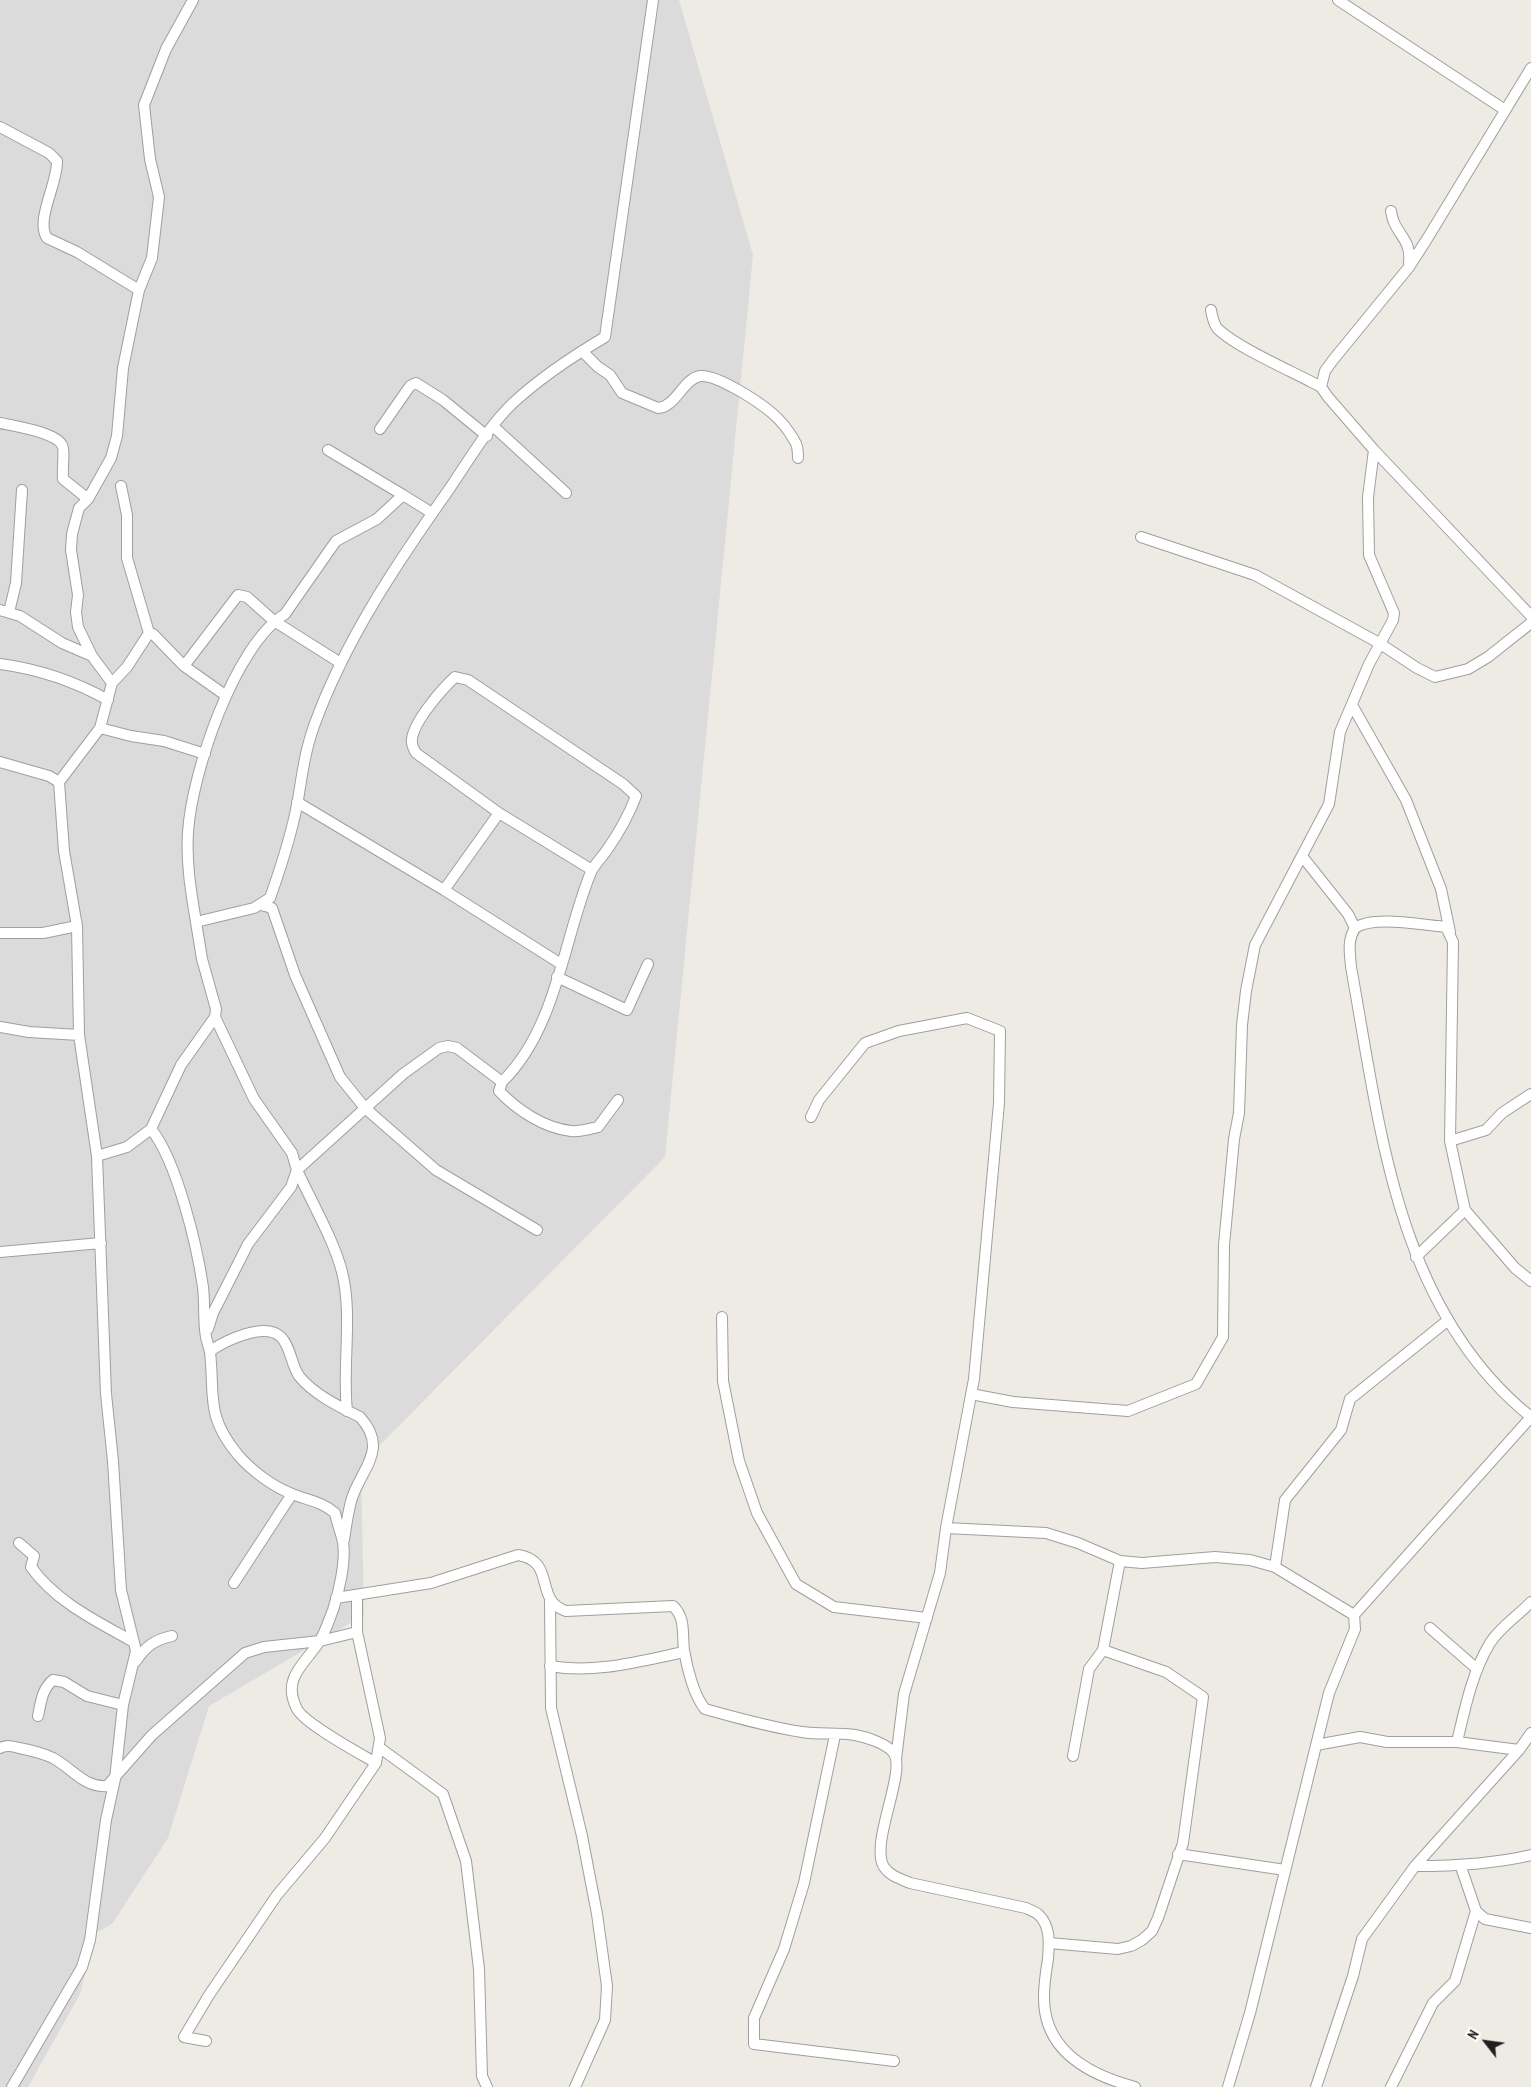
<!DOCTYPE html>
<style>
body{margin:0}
#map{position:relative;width:1531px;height:2087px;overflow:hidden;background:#eeebe5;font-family:"PT Sans Narrow",sans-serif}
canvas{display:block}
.north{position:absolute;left:1461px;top:2017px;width:50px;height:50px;-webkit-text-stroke:4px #fff;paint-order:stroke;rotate:300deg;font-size:14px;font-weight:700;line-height:20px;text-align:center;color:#1e1e1e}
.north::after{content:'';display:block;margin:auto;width:18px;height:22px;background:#1e1e1e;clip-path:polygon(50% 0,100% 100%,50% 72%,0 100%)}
</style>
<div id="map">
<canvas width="1531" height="2087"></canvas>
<div class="north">N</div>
</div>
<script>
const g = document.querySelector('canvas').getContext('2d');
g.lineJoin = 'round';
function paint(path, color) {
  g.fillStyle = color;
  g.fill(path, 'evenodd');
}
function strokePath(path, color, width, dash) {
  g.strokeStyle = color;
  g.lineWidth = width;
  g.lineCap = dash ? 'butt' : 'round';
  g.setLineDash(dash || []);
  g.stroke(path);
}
paint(new Path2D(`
 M 0,0 L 679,0 L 753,255 L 665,1157 L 361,1464 L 364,1615 L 209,1706 L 168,1838 L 112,1924 L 96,1933 L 80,1994 L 28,2087 L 0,2087 Z`), '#dcdbdb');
const minor = new Path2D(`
 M 1338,0 L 1505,110
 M 1531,68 L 1427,239 L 1409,267 L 1333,360 L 1325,371 L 1321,387 L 1328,397 L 1374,450 L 1531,616
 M 0,127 L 49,153 L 57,161 C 58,183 35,220 47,238 L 77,252 L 139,290
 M 1391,211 C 1394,235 1412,237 1409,263
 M 1211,310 C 1212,316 1213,322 1217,328 C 1235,347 1296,373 1321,387
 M 582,351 L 598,367 L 610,375 L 622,393 L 658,408 C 676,407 683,379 700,376 C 717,374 759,402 772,413 C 780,420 789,431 794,440 C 798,445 798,452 798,458
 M 0,423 C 14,426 55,432 62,445 C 65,449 62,472 63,479 L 88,499
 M 494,427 L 566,493
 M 380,429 L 410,386 L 416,383 L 443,400 L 487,436
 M 328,450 L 403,495
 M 121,486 L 127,515 L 127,558 L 149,633
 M 1141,537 L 1255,575 L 1379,643 L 1417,668 L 1435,677 L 1468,669 L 1488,657 L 1531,623
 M 0,610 L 20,616 L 62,643 L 92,656 L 112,683
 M 9,612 L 16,583 L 22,490
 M 92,656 L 78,627 L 76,612 L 78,595 L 71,550 L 72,534 L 79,508 L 88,499 L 111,458 L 117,436 L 123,368 L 139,290 L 152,258 L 159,197 L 150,159 L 144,105 L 166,49 L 193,0
 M 0,664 C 38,669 74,681 108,700
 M 184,666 L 238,595 L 247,597 L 274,621 L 339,662
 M 1352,705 L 1406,800 L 1441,889 L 1450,932
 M 100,728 L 131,736 L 164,741 L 205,754
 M 0,762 L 49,776 L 59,782
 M 297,802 L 444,890 L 499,813
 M 1302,856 L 1348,914 L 1355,928 C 1347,941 1350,953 1351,967 C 1380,1126 1396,1309 1531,1417
 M 444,890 L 561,964
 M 261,905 L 272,908 L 295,975 L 340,1077 L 365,1108 L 436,1170 L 537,1230
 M 196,922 C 191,892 186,863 188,832 C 192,773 234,646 285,614 L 336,541 L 377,519 L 403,495 L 432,513
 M 1355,928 C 1372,916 1416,924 1438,926 L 1446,927 L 1453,942 L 1450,1141 L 1465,1210 L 1416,1257
 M 0,933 L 43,933 L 77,926
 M 557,977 L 627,1010 L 648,964
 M 0,1027 L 29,1032 L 79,1035
 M 502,1082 C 557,1028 563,940 591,872 C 595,864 602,857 607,850 C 618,834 629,815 636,796 L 623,784 L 468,680 L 455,677 C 442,689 414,721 412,739 C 411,744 413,748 416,753 L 499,813 L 592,870
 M 811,1117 L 819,1100 L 865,1043 L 899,1031 L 967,1018 L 1000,1031 L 999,1103 L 974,1379 L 946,1528 L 940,1573 L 904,1694 L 896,1759
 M 151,1129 C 177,1161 197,1246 203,1287 C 205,1304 203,1321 206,1337 C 207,1342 209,1347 210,1352 C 215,1396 205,1415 238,1455 C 251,1470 272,1486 290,1493 C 306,1500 321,1501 335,1513 C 337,1523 341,1533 343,1542 C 346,1561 339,1592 333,1610 C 329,1620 325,1633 319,1642 C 305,1664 281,1678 297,1709 C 305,1724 359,1753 376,1763
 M 1450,1141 L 1486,1130 L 1502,1113 L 1531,1094
 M 97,1156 L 127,1147 L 151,1129 L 181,1065 L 215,1017 L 216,1009 L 202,959 L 196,922 L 254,908 L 270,898 C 281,867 292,833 298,800 C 302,775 305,751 314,726 C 345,640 397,563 450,488 C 469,460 488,427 513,403 C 540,378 573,356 605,337 L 653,0
 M 1465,1210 L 1515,1268 L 1531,1281
 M 0,1252 L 101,1243
 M 722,1317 L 723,1381 L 739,1461 L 757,1513 L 796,1584 L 834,1607 L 927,1618
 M 208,1329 L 213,1313 L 248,1244 L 291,1187 L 297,1170 L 292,1153 L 254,1099 L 215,1017
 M 210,1351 C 225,1341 265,1321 281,1337 C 291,1347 291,1365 299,1376 C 313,1394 340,1407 360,1417 C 389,1449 362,1468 352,1498 C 348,1511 346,1526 344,1540
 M 971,1394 L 1013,1402 L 1128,1411 L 1196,1384 L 1223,1337 L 1224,1245 L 1234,1139 L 1239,1113 L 1242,1025 L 1246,991 L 1255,945 L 1329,804 L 1340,732 L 1369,664 L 1393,620 L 1394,613 L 1369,555 L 1368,497 L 1374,450
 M 347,1411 C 342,1365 353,1315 342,1272 C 334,1240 311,1201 297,1170 L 403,1074 L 439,1048 L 448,1046 L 457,1048 L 502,1082 L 499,1091 C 517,1110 544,1128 571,1131 C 579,1132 590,1129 598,1127 L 618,1100
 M 946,1528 L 1046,1533 L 1078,1543 L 1120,1561 L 1142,1563 L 1215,1557 L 1250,1560 L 1275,1567 L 1354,1615
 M 19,1543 L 34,1556 L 31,1567 C 55,1601 96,1621 132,1641
 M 1275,1567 L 1285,1500 L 1341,1430 L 1350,1399 L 1447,1321
 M 234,1583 L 292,1494
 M 336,1598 L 431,1583 L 518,1555 C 557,1561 533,1600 566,1611 L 673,1606 C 686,1618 682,1635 684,1650 C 687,1668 694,1696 705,1709 C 737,1718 769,1727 802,1732 C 819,1735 838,1732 855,1735 C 866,1737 885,1743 893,1752 C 908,1770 869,1843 884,1867 C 890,1876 901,1879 910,1883 L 1026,1908 C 1030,1910 1036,1912 1039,1915 C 1051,1927 1049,1944 1048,1959 C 1046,1971 1044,1984 1044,1996 C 1043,2051 1089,2075 1135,2087
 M 550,1601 L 551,1708 L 582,1836 L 597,1914 L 607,1986 L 605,2020 L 575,2087
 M 1430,1628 L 1477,1669
 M 136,1661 C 146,1646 154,1640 172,1636
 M 550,1666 C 595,1674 640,1661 684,1652
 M 38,1716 C 41,1702 42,1689 53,1680 L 64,1682 L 87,1696 L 123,1705
 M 835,1735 L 804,1883 L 784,1949 L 754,2018 L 754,2044 L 894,2061
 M 1457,1742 C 1465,1708 1472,1673 1490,1643 C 1501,1626 1518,1616 1531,1602
 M 1316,1745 L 1360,1737 L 1387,1742 L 1457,1742 L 1519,1750
 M 0,1748 C 7,1745 12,1746 19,1748 C 30,1750 42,1753 53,1758 C 72,1768 84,1788 107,1786 L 152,1735 L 245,1653 L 264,1647 L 320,1641 L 357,1632
 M 380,1748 L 443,1794 L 466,1861 L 479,1969 L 482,2076 L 487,2087
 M 1073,1756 L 1089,1669 L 1103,1650 L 1120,1561
 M 1178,1854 L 1285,1870
 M 1415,1866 C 1454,1866 1493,1864 1531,1855
 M 1461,1867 L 1476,1911 L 1485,1919 L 1531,1928
 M 1049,1943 L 1118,1949 L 1131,1946 L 1142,1940 L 1152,1931 L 1158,1918 L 1183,1843 L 1203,1697 L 1166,1672 L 1103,1650
 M 206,2041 L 184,2037 L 209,1995 L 277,1895 L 325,1838 L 376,1763 L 380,1738 L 357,1632 L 357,1595
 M 12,2087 L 82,1967 L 90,1940 L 106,1820 L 115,1779 L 123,1705 L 136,1651 L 121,1590 L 113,1461 L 106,1394 L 97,1156 L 79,1035 L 77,926 L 64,851 L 59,782 L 100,728 L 112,683 L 127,667 L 149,633 L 153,634 L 184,666 L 225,695
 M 1228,2087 L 1250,2013 L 1329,1693 L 1355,1629 L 1354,1615 L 1531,1417
 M 1316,2087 L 1353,1976 L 1362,1939 L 1415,1866 L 1519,1750 L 1531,1733
 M 1391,2087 L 1433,2003 L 1455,1981 L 1476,1911`);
strokePath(minor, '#9f9f9f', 12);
strokePath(minor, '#fff', 10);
</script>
